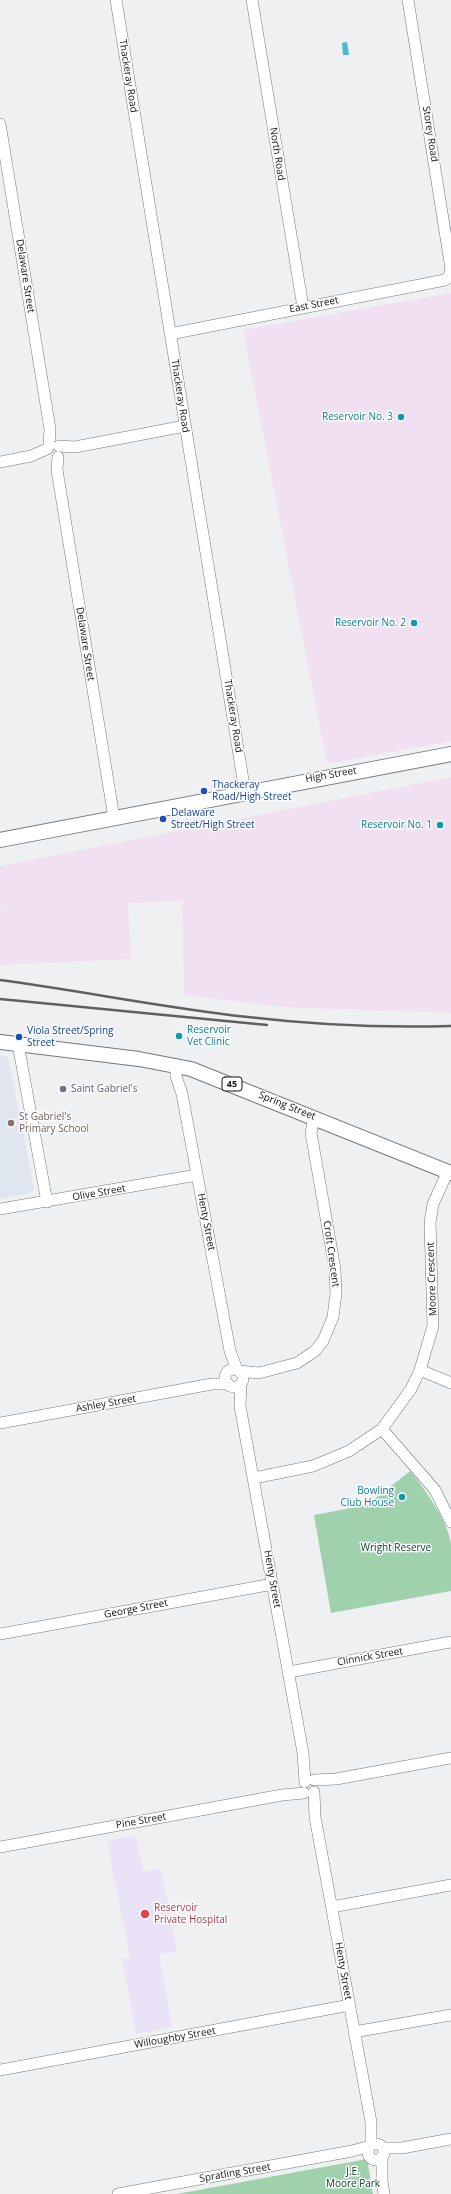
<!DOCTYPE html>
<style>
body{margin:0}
canvas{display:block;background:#eef0f2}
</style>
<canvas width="451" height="2194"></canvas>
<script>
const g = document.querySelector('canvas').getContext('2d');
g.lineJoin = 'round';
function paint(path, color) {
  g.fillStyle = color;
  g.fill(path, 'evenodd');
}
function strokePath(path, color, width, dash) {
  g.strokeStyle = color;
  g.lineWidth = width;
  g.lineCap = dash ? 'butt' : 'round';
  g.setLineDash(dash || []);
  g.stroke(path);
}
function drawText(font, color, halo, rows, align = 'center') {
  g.font = font + ' "Open Sans",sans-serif';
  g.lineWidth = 3;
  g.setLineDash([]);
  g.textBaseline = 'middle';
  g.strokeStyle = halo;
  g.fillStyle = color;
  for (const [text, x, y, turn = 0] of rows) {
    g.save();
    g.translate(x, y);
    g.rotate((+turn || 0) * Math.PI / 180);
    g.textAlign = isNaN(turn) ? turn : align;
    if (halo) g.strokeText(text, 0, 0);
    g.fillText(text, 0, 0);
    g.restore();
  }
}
paint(new Path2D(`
 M 0,1056 L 8,1057 L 34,1189 L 31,1193 L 0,1199 Z`), '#e0e6ef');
paint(new Path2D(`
 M 451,293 L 451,741 L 327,764 L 243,330 Z
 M 451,777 L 451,1013 L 282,1007 L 184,995 L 182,901 L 128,903 L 131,959 L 0,965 L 0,909 L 9,908 L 0,908 L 0,866 Z`), '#f1e0f1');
paint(new Path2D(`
 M 136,1836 L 143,1872 L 161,1868 L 177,1951 L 159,1954 L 172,2027 L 136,2034 L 122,1959 L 130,1957 L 107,1841 Z`), '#eae2f7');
paint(new Path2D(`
 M 410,1471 C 424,1488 448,1521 451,1544 C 451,1559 451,1576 451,1591 L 331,1613 L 314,1515 L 367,1505 Z
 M 367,2159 L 373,2194 L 177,2194 Z`), '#9fd1ad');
paint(new Path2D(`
 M 347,42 L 349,55 L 343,55 L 342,43 Z`), '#4eb7d1');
const minor = new Path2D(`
 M 116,0 L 245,792
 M 252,0 L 303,307
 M 0,124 L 50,429 L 49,446
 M 170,334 L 445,280 L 449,277 L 451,269 L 408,0
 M 59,446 L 75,447 L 185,426
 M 58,457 L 57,470 L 114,818
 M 0,462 L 31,456 L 47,449
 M 18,1044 L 47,1202
 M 176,1065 L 176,1076 L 182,1094 L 230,1351 L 237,1370
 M 0,1209 L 197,1175
 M225 1378a9 9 0 1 1 18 0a9 9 0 1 1-18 0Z
 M 420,1370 L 451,1383
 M 239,1371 L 259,1373 L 297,1363 L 315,1351 L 323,1341 L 333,1317 L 336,1293 L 335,1269 L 311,1133 L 314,1117
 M 241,1384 L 240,1406 L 303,1753 L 305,1782
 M 0,1423 L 212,1384 L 228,1384
 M 382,1429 L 435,1490 L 451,1522
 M 254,1478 L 313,1466 L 349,1451 L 382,1429 L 411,1389 L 420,1370 L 433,1326 L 430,1223 L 433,1204 L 448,1171
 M 0,1634 L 273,1584
 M 289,1672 L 451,1642
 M 314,1780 L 336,1779 L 451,1758
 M 314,1792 L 315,1817 L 371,2122 L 371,2145
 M 0,1847 L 282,1795 L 304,1793
 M 332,1907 L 451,1885
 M 354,2032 L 451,2015
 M 0,2070 L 350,2005
 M368 2152a8 8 0 1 1 16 0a8 8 0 1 1-16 0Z
 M 383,2148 L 402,2148 L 451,2139
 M 382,2157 L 382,2181 L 384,2194
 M 118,2194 L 352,2151 L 370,2146`);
const major = new Path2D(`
 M 0,840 L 451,754
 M 0,1042 L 139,1059 L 191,1069 L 451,1173`);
strokePath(minor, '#767779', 12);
strokePath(major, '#767779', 16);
strokePath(minor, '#fff', 11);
strokePath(major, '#fff', 14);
strokePath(new Path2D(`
 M 0,980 C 83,991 165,1008 248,1017 C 316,1025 384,1028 451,1026
 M 0,999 L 267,1025`), '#5f6061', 2.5);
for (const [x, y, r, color] of [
 [401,417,4,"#0f9aa8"],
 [414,623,4,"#0f9aa8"],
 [204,791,4,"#1a4fb4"],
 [163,819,4,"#1a4fb4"],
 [440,825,4,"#0f9aa8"],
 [179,1036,4,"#0f9aa8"],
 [19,1037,4,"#1a4fb4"],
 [63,1089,4,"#6b7280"],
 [11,1123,4,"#8d6e63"],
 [402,1497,4,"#0f9aa8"],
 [145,1914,5,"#e0444e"]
]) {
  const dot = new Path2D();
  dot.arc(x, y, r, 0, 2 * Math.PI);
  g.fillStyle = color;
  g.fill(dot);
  strokePath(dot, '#fcfdff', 1.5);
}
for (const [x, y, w] of [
 [232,1084,20]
]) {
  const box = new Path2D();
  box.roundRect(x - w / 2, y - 7, w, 14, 3);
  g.fillStyle = '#fcfdff';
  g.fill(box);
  strokePath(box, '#141415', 1);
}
drawText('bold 9px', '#141415', null, [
 ["45",232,1084]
]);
drawText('10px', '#141415', '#fcfdff', [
 ["Thackeray Road",128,76,81],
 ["Storey Road",430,134,81],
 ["North Road",277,154,81],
 ["Delaware Street",25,276,81],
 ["East Street",314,305,-11],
 ["Thackeray Road",180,396,81],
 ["Delaware Street",85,644,81],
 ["Thackeray Road",233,716,81],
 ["High Street",331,775,-10],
 ["Spring Street",287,1106,22],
 ["Olive Street",99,1193,-10],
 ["Henty Street",206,1222,79],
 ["Croft Crescent",331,1254,82],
 ["Moore Crescent",432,1279,-92],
 ["Ashley Street",106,1404,-10],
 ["Henty Street",272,1579,80],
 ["George Street",136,1609,-11],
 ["Clinnick Street",370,1657,-10],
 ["Pine Street",141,1821,-10],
 ["Henty Street",343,1971,80],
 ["Willoughby Street",175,2038,-10],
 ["Spratling Street",235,2173,-10]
]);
drawText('10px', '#0d838f', '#fcfdff', [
 ["Reservoir No. 3",393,417],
 ["Reservoir No. 2",406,623],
 ["Reservoir No. 1",432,825],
 ["Reservoir",187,1030,"left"],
 ["Vet Clinic",187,1042,"left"],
 ["Bowling",394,1491],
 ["Club House",394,1503]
], 'right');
drawText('10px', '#164399', '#fcfdff', [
 ["Thackeray",212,785],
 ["Road/High Street",212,797],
 ["Delaware",171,813],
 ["Street/High Street",171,825],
 ["Viola Street/Spring",27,1031],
 ["Street",27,1043]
], 'left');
drawText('10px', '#5b616d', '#fcfdff', [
 ["Saint Gabriel's",71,1089]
], 'left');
drawText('10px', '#785e54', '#fcfdff', [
 ["St Gabriel's",19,1117],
 ["Primary School",19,1129]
], 'left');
drawText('10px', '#0c4424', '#fcfdff', [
 ["Wright Reserve",396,1548],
 ["J.E.",353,2172],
 ["Moore Park",353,2184]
]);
drawText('10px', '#be3a42', '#fcfdff', [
 ["Reservoir",154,1908],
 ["Private Hospital",154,1920]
], 'left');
</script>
